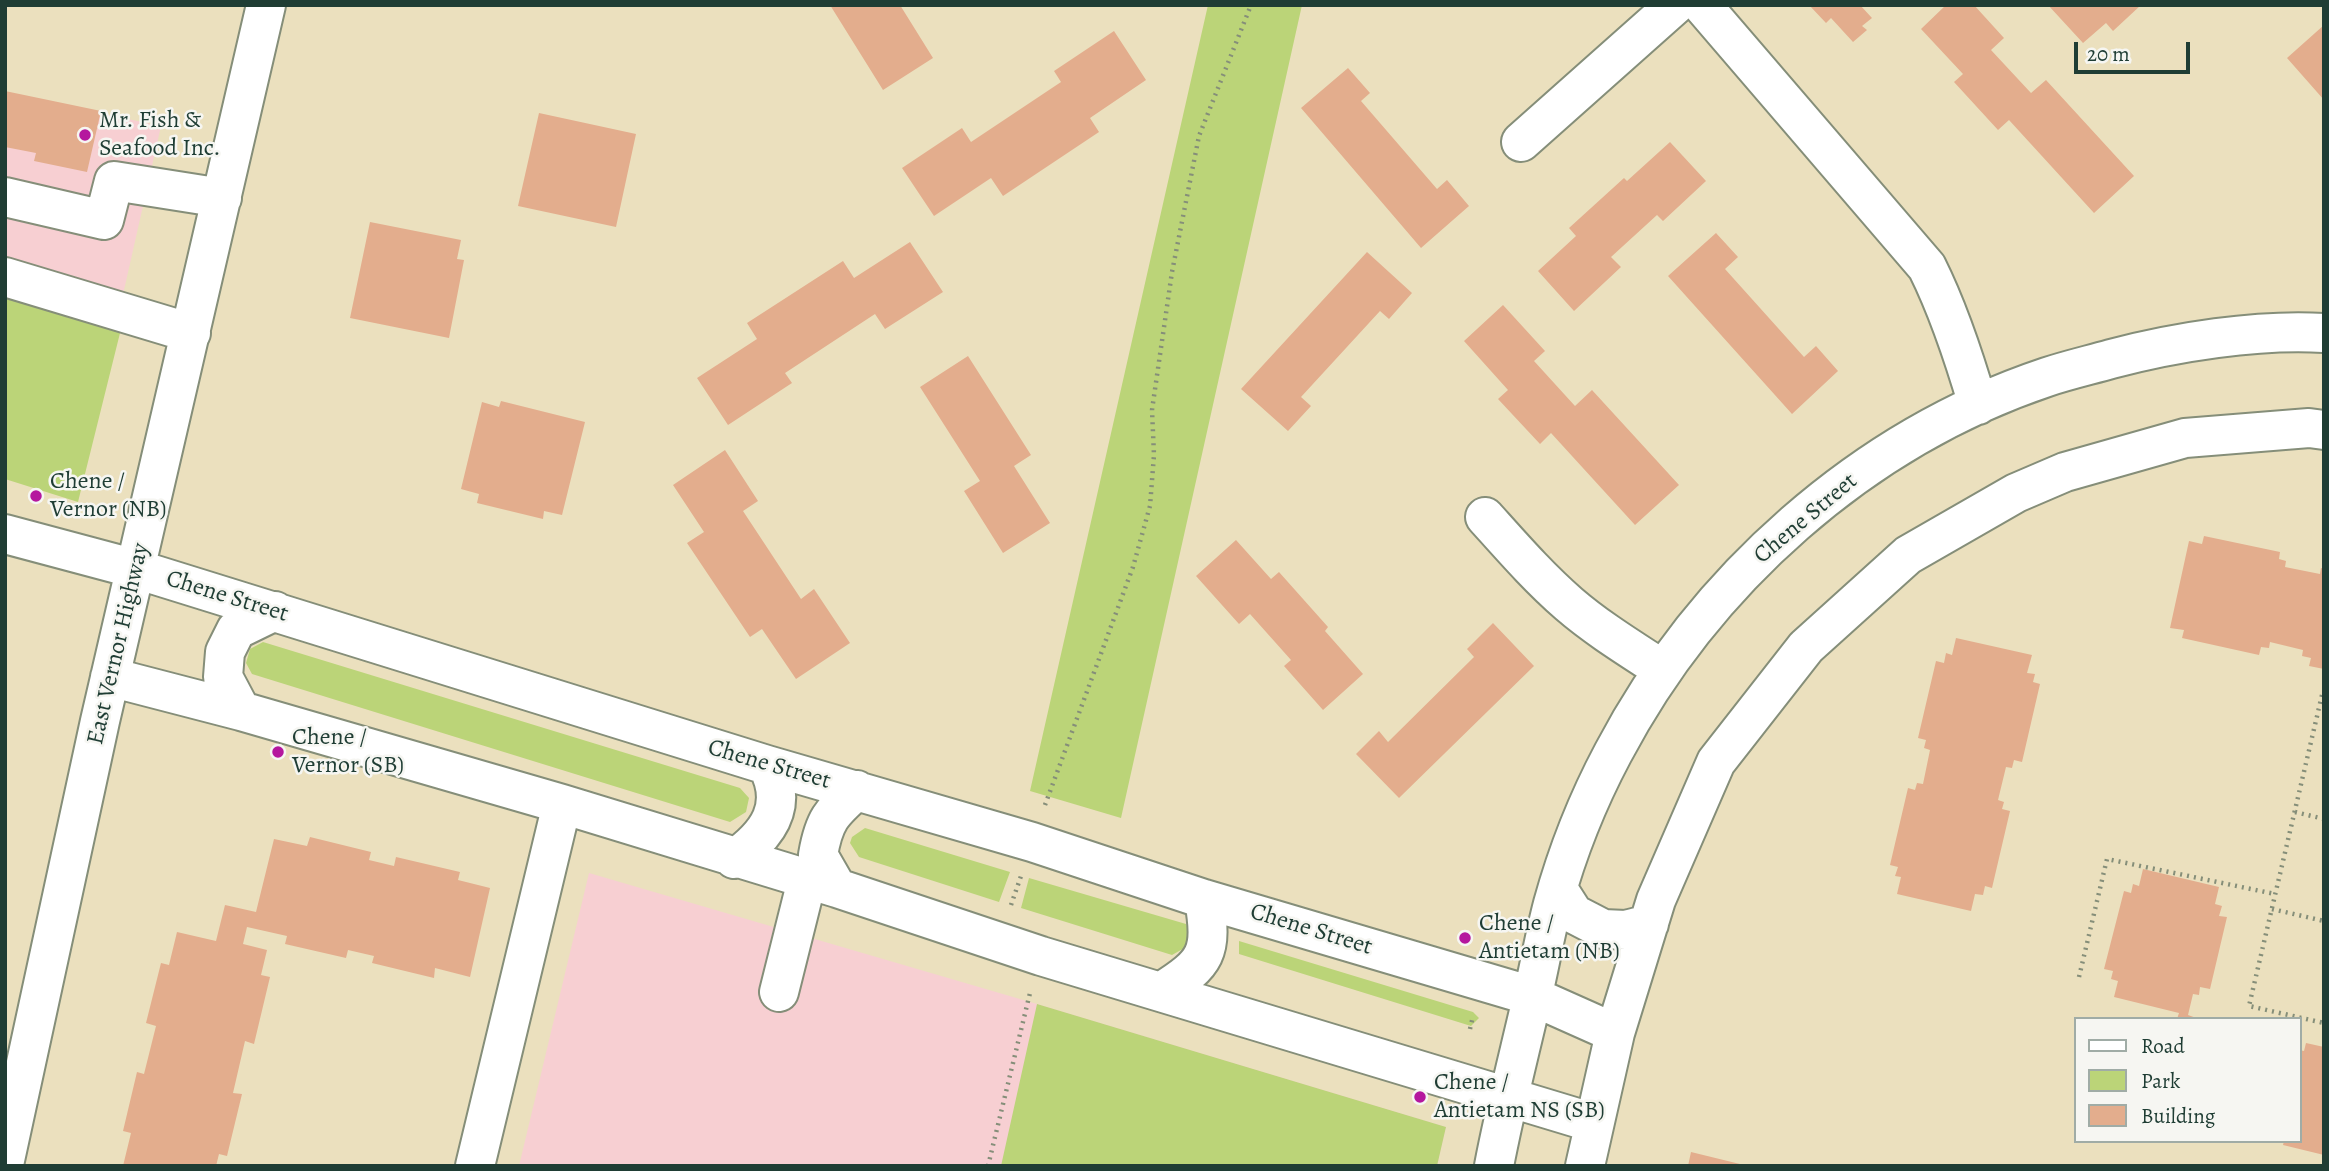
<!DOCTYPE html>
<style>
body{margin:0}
#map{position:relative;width:2329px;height:1171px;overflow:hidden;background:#ebe0be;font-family:Alegreya,serif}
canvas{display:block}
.frame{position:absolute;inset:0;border:7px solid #1f3d34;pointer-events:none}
.legend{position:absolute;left:2074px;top:1017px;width:228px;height:126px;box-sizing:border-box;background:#f6f6f2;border:2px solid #a0aca6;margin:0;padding:9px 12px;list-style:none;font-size:21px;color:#1f3d34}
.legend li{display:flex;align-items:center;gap:14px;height:35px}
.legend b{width:35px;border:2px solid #a0aca6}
.scale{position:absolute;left:2074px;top:42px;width:116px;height:32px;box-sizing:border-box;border:4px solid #1f3d34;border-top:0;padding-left:9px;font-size:21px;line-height:24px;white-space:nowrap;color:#1f3d34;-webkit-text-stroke:5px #f6f6f2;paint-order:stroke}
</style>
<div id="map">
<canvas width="2329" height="1171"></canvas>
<div class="frame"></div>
<ul class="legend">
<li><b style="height:9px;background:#fff"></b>Road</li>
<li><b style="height:19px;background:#bbd478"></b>Park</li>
<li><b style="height:19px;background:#e3ad8d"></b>Building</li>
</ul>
<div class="scale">20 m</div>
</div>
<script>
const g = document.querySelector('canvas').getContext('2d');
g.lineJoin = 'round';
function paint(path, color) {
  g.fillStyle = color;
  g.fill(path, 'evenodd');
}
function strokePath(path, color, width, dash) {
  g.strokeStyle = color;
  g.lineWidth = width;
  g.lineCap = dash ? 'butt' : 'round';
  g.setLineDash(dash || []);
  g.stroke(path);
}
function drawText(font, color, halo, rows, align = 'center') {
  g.font = font + ' Alegreya,serif';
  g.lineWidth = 5;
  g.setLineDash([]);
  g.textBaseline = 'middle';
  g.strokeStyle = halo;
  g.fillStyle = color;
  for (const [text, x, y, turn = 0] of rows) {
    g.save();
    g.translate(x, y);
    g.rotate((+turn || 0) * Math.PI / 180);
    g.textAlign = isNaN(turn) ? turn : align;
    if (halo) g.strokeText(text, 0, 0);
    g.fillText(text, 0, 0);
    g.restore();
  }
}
paint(new Path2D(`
 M 5,93 L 161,126 L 122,299 L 5,263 Z
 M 589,873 L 1037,1004 L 1446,1127 L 1437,1166 L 519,1166 Z`), '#f7cfd2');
paint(new Path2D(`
 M 1208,5 L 1302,5 L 1121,818 L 1030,791 Z
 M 5,296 L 121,329 L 78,502 L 5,479 Z
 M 263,642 L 740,788 L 749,798 L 746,812 L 730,822 L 252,674 L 246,663 L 250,649 Z
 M 865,828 L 1010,872 L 999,902 L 859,857 L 850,843 L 852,837 Z
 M 1029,878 L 1186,924 L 1191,936 L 1188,946 L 1172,955 L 1021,908 Z
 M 1239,941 L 1473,1012 L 1479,1018 L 1471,1026 L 1239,954 Z
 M 1037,1004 L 1446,1127 L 1437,1166 L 1001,1166 Z`), '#bbd478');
paint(new Path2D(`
 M 830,5 L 900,5 L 933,58 L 883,90 Z
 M 1809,5 L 1860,5 L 1872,18 L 1862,26 L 1867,30 L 1853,42 L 1831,18 L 1826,23 Z
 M 1946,5 L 1974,5 L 2004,38 L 1991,50 L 2031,93 L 2046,80 L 2134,176 L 2094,213 L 2009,120 L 1998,130 L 1954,82 L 1963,74 L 1921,29 Z
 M 2048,5 L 2141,5 L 2113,31 L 2106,23 L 2083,43 Z
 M 2324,25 L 2324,100 L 2287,58 Z
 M 1114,31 L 1146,80 L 1090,118 L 1099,132 L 1003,196 L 991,178 L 934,216 L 902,168 L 962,128 L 971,142 L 1061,82 L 1054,71 Z
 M 1348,68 L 1370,93 L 1361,101 L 1437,189 L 1447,180 L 1469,206 L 1421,248 L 1301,108 Z
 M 5,91 L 101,111 L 87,172 L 34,161 L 36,153 L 5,147 Z
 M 539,113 L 636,134 L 616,227 L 518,206 Z
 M 1670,142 L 1706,181 L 1663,221 L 1657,215 L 1611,257 L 1621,267 L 1574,311 L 1538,271 L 1576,236 L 1569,228 L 1624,178 L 1627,181 Z
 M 370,222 L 461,240 L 457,259 L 464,260 L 449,338 L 350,318 Z
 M 1716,233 L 1738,257 L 1725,269 L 1804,357 L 1816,346 L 1838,371 L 1792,414 L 1668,276 Z
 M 910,242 L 943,292 L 885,329 L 875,314 L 785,373 L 792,383 L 728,425 L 697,378 L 757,339 L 747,323 L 843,261 L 854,278 Z
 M 1367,252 L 1412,293 L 1389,319 L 1380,311 L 1301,397 L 1311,406 L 1288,431 L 1241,389 Z
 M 1503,305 L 1545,351 L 1534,361 L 1575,406 L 1592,390 L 1679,485 L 1635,525 L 1551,433 L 1540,444 L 1498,399 L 1508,390 L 1464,341 Z
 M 968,356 L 1031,455 L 1014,466 L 1050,523 L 1003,553 L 964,491 L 980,481 L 920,387 Z
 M 501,401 L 585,422 L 562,515 L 544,511 L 543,519 L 477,503 L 479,494 L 461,489 L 482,402 L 499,407 Z
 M 725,450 L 758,501 L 743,511 L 801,599 L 814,589 L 850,643 L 796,679 L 762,629 L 750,637 L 687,543 L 704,532 L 673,485 Z
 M 2204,536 L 2280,552 L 2279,559 L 2286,561 L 2285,567 L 2320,574 L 2321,568 L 2324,569 L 2324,669 L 2309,666 L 2311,658 L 2302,656 L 2303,650 L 2270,642 L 2269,648 L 2261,647 L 2259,655 L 2182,638 L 2184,630 L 2170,628 L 2189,541 L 2202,544 Z
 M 1236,540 L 1271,579 L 1279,572 L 1328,627 L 1325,631 L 1363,674 L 1323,710 L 1284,666 L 1291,660 L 1250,614 L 1239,624 L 1196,576 Z
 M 1493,623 L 1534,666 L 1399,798 L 1356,754 L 1379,731 L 1388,742 L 1474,657 L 1467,649 Z
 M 1956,638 L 2032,655 L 2027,673 L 2035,674 L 2033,682 L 2040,684 L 2022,762 L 2014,760 L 2012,768 L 2006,767 L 1998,800 L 2004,802 L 2002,809 L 2010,811 L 1992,888 L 1985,886 L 1983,895 L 1975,894 L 1971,911 L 1897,894 L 1901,877 L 1895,876 L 1898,867 L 1890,865 L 1908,788 L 1915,790 L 1917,783 L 1923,784 L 1930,750 L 1924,748 L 1926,740 L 1918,738 L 1936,661 L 1944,663 L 1946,653 L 1952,655 Z
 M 310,837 L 371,852 L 369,860 L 394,866 L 396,857 L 460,872 L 458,880 L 490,888 L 470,977 L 435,968 L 434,978 L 372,963 L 374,956 L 348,950 L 346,958 L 285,944 L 287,936 L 247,927 L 243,944 L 267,950 L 261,975 L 270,977 L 254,1044 L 245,1041 L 233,1093 L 242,1094 L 227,1156 L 219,1154 L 216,1166 L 123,1166 L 131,1133 L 123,1131 L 137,1072 L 144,1074 L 156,1026 L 146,1023 L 161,963 L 169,965 L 177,932 L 216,941 L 225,905 L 256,912 L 274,839 L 307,846 Z
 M 2143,869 L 2219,887 L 2215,904 L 2222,906 L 2219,916 L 2227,917 L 2210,989 L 2200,987 L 2199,995 L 2193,994 L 2188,1015 L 2199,1019 L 2177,1019 L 2179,1013 L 2114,997 L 2118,981 L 2111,979 L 2113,971 L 2104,969 L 2124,891 L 2131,893 L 2133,884 L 2139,886 Z
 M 2306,1043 L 2324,1047 L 2324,1155 L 2283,1145 L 2284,1141 L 2299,1141 L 2299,1050 L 2304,1051 Z
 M 1691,1152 L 1744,1165 L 1744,1166 L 1688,1166 Z`), '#e3ad8d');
const minor = new Path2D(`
 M 1702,5 L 1927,267 C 1949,311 1964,357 1978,405
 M 1521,142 L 1675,5
 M 5,197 L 104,220 L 114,181 L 222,198
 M 5,277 L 191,333
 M 1485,517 C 1512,547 1538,577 1569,604 C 1598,629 1631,649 1663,670
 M 5,534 L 136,569 L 767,765 L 1032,842 L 1204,899 L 1532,996 L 1615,1033
 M 110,677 L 241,711 L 562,804 L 837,888 L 1041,956 L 1594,1123
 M 241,711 L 223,677 L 225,652 L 236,630 L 275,611
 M 734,859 C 768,835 789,806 767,765
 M 837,888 L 818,855 C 824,820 831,813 857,790
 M 1558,889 L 1574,914 L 1603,929 L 1626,930 L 1649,924
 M 779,992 L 807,880
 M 1161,992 C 1207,963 1213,953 1204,899
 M 5,1160 L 100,721 L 266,5
 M 475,1166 L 562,804
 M 1494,1166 C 1505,1108 1520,1051 1533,994 C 1540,964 1545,934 1553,904 C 1567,853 1588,800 1613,753 C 1704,580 1862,439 2047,377 C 2068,370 2090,365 2111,359 C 2175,342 2257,329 2324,333
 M 1585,1166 L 1615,1033 L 1656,900 L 1716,762 L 1806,647 L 1908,555 L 2016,493 L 2065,472 L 2185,438 L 2309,428 L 2324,430`);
strokePath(minor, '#858e79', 42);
strokePath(new Path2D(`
 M 2322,695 L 2249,1006 L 2324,1023
 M 1045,805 L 1133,567 L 1150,506 L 1154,455 L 1152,410 L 1172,272 L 1199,136 L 1251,5
 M 2295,812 L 2324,819
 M 1011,905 L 1021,876
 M 2272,909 L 2324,921
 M 2079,977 L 2107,859 L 2275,894
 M 1470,1029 L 1473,1016
 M 988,1166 L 1030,993`), '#858e79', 4.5, [2, 5]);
strokePath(minor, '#fff', 38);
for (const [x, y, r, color] of [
 [85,135,7,"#b5179e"],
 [36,496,7,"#b5179e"],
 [278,752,7,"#b5179e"],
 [1465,938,7,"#b5179e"],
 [1420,1097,7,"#b5179e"]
]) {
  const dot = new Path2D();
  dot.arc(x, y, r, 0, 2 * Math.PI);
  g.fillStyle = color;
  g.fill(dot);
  strokePath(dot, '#f6f6f2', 2.5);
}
drawText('24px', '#1f3d34', '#f6f6f2', [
 ["Mr. Fish &",99,121],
 ["Seafood Inc.",99,149],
 ["Chene /",50,482],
 ["Vernor (NB)",50,510],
 ["Chene /",292,738],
 ["Vernor (SB)",292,766],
 ["Chene /",1479,924],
 ["Antietam (NB)",1479,952],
 ["Chene /",1434,1083],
 ["Antietam NS (SB)",1434,1111]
], 'left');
drawText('24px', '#1f3d34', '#f6f6f2', [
 ["Chene Street",1806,519,-40],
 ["Chene Street",227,597,17],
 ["East Vernor Highway",119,644,-77],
 ["Chene Street",769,765,16],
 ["Chene Street",1311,930,17]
]);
</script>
